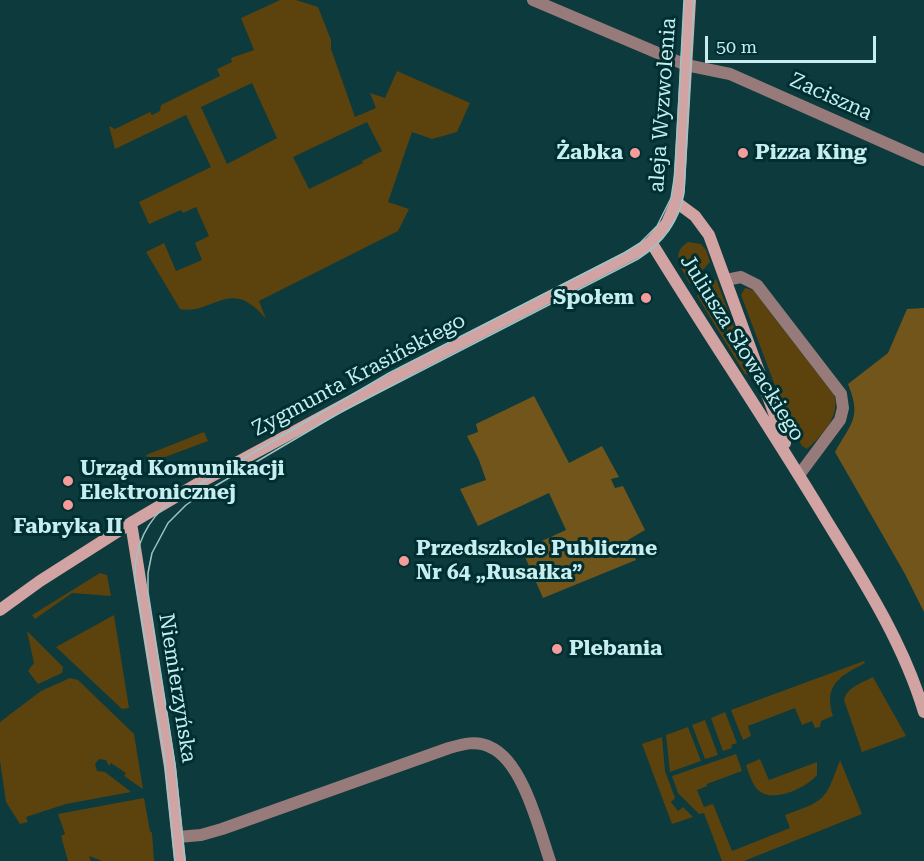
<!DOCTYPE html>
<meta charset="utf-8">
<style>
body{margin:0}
#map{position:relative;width:924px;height:861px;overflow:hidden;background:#0d3a3c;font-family:"Roboto Serif",serif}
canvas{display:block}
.scale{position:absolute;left:705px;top:36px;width:171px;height:27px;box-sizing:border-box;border:3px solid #c7edef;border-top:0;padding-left:8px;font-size:18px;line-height:21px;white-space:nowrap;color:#c7edef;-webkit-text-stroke:4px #002f32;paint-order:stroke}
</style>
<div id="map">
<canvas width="924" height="861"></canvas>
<div class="scale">50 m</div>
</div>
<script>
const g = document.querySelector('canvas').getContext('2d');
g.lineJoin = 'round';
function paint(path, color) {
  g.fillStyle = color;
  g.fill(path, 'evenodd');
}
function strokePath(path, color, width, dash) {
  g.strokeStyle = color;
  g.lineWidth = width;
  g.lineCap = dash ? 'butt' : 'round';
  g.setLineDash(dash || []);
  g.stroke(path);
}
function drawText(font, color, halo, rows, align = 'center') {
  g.font = font + ' "Roboto Serif",serif';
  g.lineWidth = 6;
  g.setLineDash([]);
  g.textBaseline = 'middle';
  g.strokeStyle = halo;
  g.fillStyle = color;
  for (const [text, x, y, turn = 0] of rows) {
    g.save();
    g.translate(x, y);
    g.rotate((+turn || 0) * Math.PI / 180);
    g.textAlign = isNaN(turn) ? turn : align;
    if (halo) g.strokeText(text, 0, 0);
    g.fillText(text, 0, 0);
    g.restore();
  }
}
paint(new Path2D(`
 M 280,0 L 296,0 L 318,7 L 331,40 L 331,49 L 355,117 L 376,108 L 370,93 L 385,98 L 397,71 L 470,103 L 457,132 L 432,139 L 412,132 L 388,202 L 409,209 L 398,231 L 259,301 L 266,319 C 230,275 213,316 180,309 L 146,252 L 164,243 L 176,271 L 202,260 L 195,243 L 209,236 L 196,207 L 183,213 L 181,210 L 149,224 L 139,202 L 211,167 L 186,115 L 115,149 L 109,126 L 115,129 L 150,112 L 152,115 L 160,111 L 161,105 L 220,76 L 217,69 L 232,62 L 231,58 L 254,50 L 241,18 ZM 252,83 L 277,138 L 227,164 L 201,107 ZM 367,122 L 382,151 L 362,161 L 363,163 L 309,189 L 293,157 Z
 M 688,242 L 701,244 L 706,250 L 710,262 L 690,284 C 682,269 669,254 688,242 Z
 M 716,279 L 750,370 L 748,375 L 745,374 L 697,296 Z
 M 745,288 L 753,290 L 834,395 C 841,415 822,436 807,449 L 802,446 L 786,415 L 741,295 Z
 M 204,432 L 208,441 L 149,463 L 146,455 Z
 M 100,573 L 107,575 L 111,596 L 72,593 L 35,619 L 32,615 Z
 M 114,615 L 129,708 L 122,709 L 56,647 Z
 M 27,631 L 63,667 L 62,673 L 38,684 L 28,671 L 34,663 Z
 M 864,661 L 865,663 C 840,676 823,685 833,716 L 821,721 L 820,727 L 815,728 L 812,721 L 802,725 L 795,708 L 748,726 L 751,736 L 743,740 L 731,710 Z
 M 873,677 L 906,736 L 862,752 L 844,700 C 847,687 862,683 873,677 Z
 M 70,678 L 78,680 L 134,734 L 143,789 L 124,776 L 126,773 L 111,763 L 109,766 L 106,760 L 99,759 L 95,764 L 97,771 L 105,772 L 131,792 L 66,804 L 26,817 L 28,822 L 20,824 L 6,802 L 0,761 L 0,722 L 41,691 Z
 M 725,712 L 737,743 L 731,745 L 732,748 L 723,751 L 711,718 Z
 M 705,720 L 718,755 L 705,759 L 692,725 Z
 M 688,727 L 701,761 L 670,772 L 666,735 Z
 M 662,737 L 665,771 L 675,798 L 671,802 L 678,811 L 683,807 L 693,817 L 672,824 L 642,744 Z
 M 736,754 L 742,771 L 707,784 L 707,786 L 697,790 L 704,807 L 713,804 L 732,851 L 790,828 L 785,815 C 827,800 825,800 840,760 L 862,814 L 744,861 L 722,861 L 704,813 L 699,814 L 678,793 L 672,776 Z
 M 760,759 L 769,780 L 817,762 L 817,775 C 806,788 774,803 759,791 C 752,785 749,773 746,765 Z
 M 144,798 L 150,831 L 152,833 L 154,861 L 102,861 L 89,856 L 91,861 L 68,861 L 61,836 L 65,834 L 58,814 Z`), '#5c420d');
paint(new Path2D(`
 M 924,308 L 924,612 L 905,574 L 835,452 C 851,423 862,418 848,384 L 888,353 L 907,309 Z
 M 534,396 L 569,463 L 602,446 L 619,477 L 611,479 L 615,488 L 623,486 L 645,530 L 628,540 L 636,560 L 543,598 L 522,550 L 566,530 L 549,493 L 478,526 L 460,489 L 486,480 L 479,460 L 467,436 L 478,432 L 476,424 Z`), '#72551b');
strokePath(new Path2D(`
 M 533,0 L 686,65 L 730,74 L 924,160
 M 726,280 L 741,277 L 757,285 L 841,394 L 843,408 L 840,420 L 799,475
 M 178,837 L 201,835 L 222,829 L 449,748 C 463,744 477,740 490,747 C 523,761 539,829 550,861`), '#977b7a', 12);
strokePath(new Path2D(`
 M 676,202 L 695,216 L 709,235 L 785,443
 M 651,242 C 708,335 769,425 825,518 C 863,580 903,642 924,712
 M 131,523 L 170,767 L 180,861
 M 0,610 L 40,581 L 131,523 L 199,483 L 414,367 L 639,251 L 651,242 L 667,223 L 676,202 L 679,187 L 690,0`), '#d1a3a2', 12);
strokePath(new Path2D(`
 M 175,861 L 164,755 L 135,579 C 134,548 146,521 171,501 L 389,373 L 624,253 L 640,243 L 657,226 L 671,198 L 675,173 L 684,0
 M 185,861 L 175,764 L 148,592 L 148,573 L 152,553 L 168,523 L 186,505 L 205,492 L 341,412 L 638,259 C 663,243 679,222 684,193 L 694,0`), '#9dc5c7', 1.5);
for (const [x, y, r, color] of [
 [635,153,6,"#f59b9a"],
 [743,153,6,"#f59b9a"],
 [646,298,6,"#f59b9a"],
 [68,481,6,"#f59b9a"],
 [68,505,6,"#f59b9a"],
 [404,561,6,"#f59b9a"],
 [557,649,6,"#f59b9a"]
]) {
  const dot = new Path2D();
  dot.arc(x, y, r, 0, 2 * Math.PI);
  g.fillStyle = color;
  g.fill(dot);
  strokePath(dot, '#002f32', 2);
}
drawText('21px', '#c7edef', '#002f32', [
 ["Zaciszna",831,97,24],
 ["aleja Wyzwolenia",663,105,-86],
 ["Juliusza Słowackiego",742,348,58],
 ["Zygmunta Krasińskiego",359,375,-28],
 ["Niemierzyńska",177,688,81]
]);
drawText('bold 21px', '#c7edef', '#002f32', [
 ["Żabka",623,153,"right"],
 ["Pizza King",755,153],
 ["Społem",634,298,"right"],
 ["Urząd Komunikacji",80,469],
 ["Elektronicznej",80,493],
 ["Fabryka II",68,527,"center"],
 ["Przedszkole Publiczne",416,549],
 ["Nr 64 „Rusałka”",416,573],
 ["Plebania",569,649]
], 'left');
</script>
